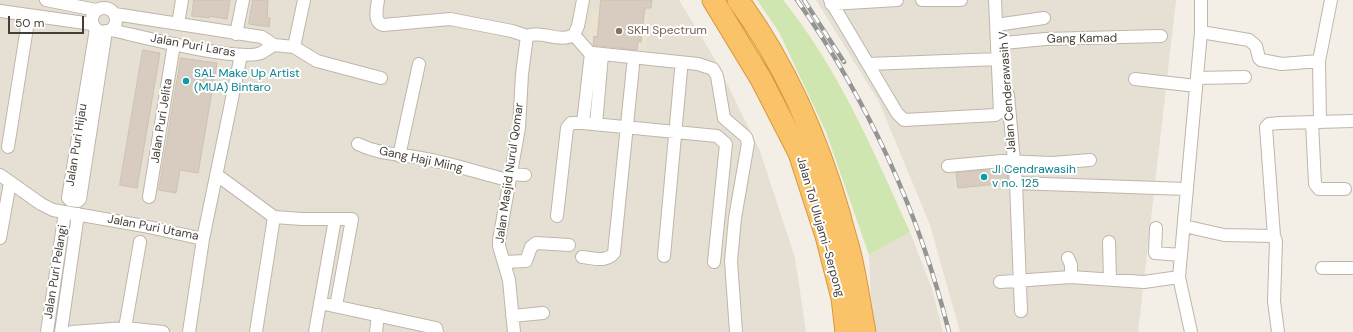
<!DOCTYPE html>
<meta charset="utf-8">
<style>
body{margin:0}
#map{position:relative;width:1353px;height:332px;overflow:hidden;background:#f3eee6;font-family:"DM Sans",sans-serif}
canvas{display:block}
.scale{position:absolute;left:8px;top:16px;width:76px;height:18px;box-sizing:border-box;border:2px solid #453e36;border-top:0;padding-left:5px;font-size:12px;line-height:14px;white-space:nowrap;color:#453e36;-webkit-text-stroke:3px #fff;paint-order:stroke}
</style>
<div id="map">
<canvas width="1353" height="332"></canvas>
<div class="scale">50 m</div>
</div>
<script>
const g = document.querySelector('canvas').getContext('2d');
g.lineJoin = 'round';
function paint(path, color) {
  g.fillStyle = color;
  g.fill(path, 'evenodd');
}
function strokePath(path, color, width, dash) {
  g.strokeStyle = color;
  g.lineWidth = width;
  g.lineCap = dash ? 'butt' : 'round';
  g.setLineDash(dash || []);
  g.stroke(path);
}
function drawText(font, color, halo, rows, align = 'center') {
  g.font = font + ' "DM Sans",sans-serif';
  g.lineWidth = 4;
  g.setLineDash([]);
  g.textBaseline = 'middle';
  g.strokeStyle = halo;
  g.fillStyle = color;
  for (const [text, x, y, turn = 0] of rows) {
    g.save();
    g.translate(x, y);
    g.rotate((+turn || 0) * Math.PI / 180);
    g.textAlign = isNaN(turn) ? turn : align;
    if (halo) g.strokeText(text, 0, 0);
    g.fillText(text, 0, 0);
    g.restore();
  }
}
paint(new Path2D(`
 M 0,0 L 679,0 L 716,61 L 760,151 L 795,258 L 806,332 L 0,332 Z
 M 816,0 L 1176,0 L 1138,332 L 960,332 L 930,225 L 879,102 Z
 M 910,232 L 932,289 L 943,332 L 872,332 L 869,255 Z`), '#e6e0d4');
paint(new Path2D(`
 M 592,8 L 649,14 L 645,58 L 587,48 Z`), '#ebe3d0');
paint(new Path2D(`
 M 757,0 L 783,0 C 839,69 874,152 910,232 L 869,255 L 826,132 L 779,32 Z`), '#d0e6b0');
const building = new Path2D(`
 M 194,0 L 230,0 L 227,19 L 209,16 L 209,18 L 192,16 Z
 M 253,0 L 268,0 L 267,18 L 270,18 L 269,27 L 249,24 Z
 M 601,0 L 652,0 L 651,8 L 645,8 L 641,42 L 638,41 L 637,50 L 593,45 L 594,36 L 597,37 Z
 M 143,50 L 160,53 L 137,188 L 120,185 Z
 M 181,58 L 217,63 L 198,173 L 180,170 L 176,193 L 159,190 Z
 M 1007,169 L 1008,183 L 958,188 L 956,173 Z`);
paint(building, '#d7ccbf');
strokePath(building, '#cec1af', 1);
const minor = new Path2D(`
 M 46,0 L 96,10
 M 378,0 C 377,8 373,22 383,25 L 450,19 L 512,31 L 527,36
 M 830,0 L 897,113 L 904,120 L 995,115 L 1000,112 L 995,0
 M 922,0 L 961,0
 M 831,4 L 897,0
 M92 20a12 12 0 1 1 24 0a12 12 0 1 1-24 0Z
 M 0,11 L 92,24
 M 115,14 L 262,37 L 274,45 L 294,47 L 317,61 L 381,78
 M 178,24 L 182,0
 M 1003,24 L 1044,18
 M 96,29 L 68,198 L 70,200 L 78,201 L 80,199 L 106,31
 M 111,30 C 139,36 237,62 261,53 C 265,51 270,47 274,45
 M 1201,32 L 1249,40 L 1256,46 L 1259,58 L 1261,60 L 1282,64 L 1319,61
 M 236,34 L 243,0
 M 574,35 L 589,52 L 593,53 L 698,64 L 713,69 L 717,76 L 724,118 L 746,137 L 748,143 L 735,218 L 731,261 L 736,332
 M 527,36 C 542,30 559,43 574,35 L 578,26 L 583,0
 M 1004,43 L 1045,39 L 1161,36
 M 294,47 L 304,0
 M 868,64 L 999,59
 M 1197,78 L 1245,77
 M 1135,79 L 1196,86
 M 1008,95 L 1016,183 L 1021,311
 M 1312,122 L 1315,184 L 1319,189 L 1345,189
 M 1320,122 L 1319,61 L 1331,0
 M 583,123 L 717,136 L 726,144 L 714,262
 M 596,124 L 602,55
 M 358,144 C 378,154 399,154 421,158 C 450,163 479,173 508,180
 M 8,147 L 29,15
 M 399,156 L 419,64
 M 948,166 L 1002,161 L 1052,163 L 1090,160
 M 510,174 L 525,175
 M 0,175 L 41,204 L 53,210 L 144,226 L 203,239
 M 217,175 L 274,217 L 302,219 L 352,219 L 336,306
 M 1016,183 L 1186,189
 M 149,197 L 174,44
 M 557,216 L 567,128 L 571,123 L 583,123 L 591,53
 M 1184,226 L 1224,235 L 1274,236
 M 1156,228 L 1155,253 L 1181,255
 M 0,238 L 10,183
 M 1109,242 L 1110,279
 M 664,256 L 681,70
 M 582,257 C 593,258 606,263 614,253 L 633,66
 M 1068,258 L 1071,265 L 1071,277
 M 504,262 L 526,261 L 531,247 L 536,243 L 569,245
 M 1322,268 L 1353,268
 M 1000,282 L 1071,277 L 1144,282 L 1179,277
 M 320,303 L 436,328 L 437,332
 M 512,316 L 543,313
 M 125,328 L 140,242
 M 47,332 L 65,212
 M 61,332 L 78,214
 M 72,332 L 125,328 L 163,332
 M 189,332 L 203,239 L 241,55
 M 256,332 L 274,217
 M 315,332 L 335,219
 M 376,332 L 378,315
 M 514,332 L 509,280 L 499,246 L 499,240 L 519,128 L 522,74 L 527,36
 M 1191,332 L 1179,277 L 1201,32 L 1201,0
 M 1278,332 L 1274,301 L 1276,241 L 1274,236 L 1266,127 L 1269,124 L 1280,123 L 1353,121`);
const motorway = new Path2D(`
 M 713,0 L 761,79 L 799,153 L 826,236 L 842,298 L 846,332
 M 738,0 C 786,65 818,140 840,216 C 843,230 848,243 851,257 C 857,282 860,307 865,332`);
strokePath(minor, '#beb6a9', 14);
strokePath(motorway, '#d9973a', 23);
strokePath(minor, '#fff', 12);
strokePath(motorway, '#fac36a', 21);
const rail = new Path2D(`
 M 797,0 C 868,101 919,212 949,332
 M 804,0 L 844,62`);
strokePath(rail, '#959595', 4.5);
strokePath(rail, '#fff', 3, [9]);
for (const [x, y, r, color] of [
 [619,31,4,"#8d6e63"],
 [186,81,4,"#0f9aa8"],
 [984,177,4,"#0f9aa8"]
]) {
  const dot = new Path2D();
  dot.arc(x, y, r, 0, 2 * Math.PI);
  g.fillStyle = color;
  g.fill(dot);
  strokePath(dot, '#fff', 1.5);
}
drawText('12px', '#785e54', '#fff', [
 ["SKH Spectrum",627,31]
], 'left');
drawText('12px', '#453e36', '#fff', [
 ["Gang Kamad",1082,39,-1],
 ["Jalan Puri Laras",193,46,10],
 ["Jalan Cenderawasih V",1008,92,-94],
 ["Jalan Puri Jelita",162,121,-81],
 ["Jalan Puri Hijau",77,145,-81],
 ["Gang Haji Miing",421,160,12],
 ["Jalan Masjid Nurul Qomar",510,173,-82],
 ["Jalan Tol Ulujami–Serpong",820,227,74],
 ["Jalan Puri Utama",153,228,11],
 ["Jalan Puri Pelangi",56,272,-81]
]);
drawText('12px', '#0d838f', '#fff', [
 ["SAL Make Up Artist",194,74],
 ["(MUA) Bintaro",194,88],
 ["Jl Cendrawasih",992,170],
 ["v no. 125",992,184]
], 'left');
</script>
